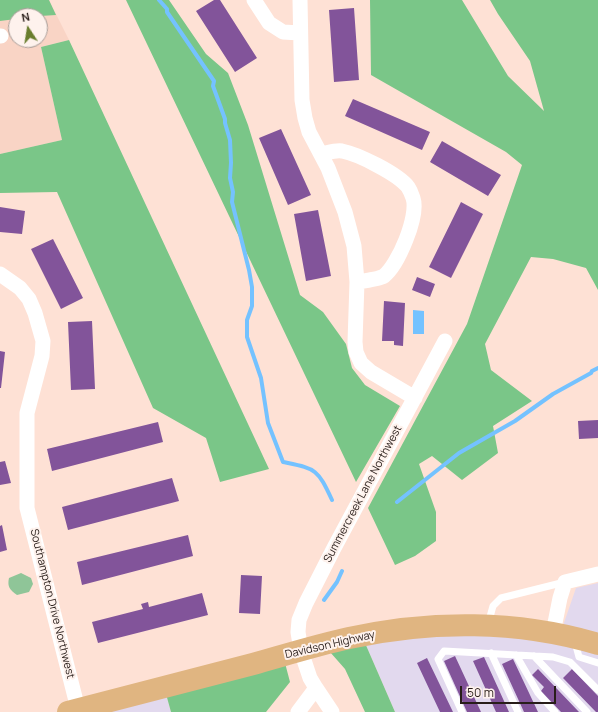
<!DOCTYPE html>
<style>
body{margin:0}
#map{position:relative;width:598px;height:712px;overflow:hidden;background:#fee1d5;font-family:Manrope,sans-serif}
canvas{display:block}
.north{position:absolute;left:8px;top:8px;width:40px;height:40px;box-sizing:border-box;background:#fef2ed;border:1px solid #a89d98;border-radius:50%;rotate:348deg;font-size:11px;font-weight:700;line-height:16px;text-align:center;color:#281d19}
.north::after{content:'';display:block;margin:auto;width:14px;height:18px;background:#697d2d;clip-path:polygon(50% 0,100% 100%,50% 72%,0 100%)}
.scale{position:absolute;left:460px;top:686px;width:96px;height:18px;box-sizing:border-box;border:2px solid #281d19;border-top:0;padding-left:5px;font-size:12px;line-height:14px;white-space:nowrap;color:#281d19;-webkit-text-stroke:3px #fef2ed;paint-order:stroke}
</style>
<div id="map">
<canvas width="598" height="712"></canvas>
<div class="north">N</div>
<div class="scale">50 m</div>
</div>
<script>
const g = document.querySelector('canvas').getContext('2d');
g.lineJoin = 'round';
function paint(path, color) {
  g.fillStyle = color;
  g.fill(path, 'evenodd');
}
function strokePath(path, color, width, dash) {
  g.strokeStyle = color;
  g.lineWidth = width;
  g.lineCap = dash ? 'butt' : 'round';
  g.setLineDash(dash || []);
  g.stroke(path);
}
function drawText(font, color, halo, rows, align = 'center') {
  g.font = font + ' Manrope,sans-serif';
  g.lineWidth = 4;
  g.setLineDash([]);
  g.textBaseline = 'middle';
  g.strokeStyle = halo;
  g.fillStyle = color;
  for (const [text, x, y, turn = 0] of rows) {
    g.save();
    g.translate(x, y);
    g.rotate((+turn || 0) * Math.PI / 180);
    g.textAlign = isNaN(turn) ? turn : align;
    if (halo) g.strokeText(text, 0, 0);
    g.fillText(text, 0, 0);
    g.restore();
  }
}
paint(new Path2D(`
 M 598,583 L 598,712 L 395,712 L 365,643 L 457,633 L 515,637 L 557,643 L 576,588 Z
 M 166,694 L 171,712 L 95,712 Z`), '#e2d9ee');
paint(new Path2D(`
 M 0,0 L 49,0 L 69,40 L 41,47 L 62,140 L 0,154 ZM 16,16 L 40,16 L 40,40 L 16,40 Z`), '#f9d4c5');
paint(new Path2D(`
 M 21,573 L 31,578 L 33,584 L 29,592 L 17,595 C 10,590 7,587 9,578 Z`), '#8fc598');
paint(new Path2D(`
 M 0,0 L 49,0 L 56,15 L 40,16 L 16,16 L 16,19 L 0,21 Z
 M 126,0 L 169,0 L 206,54 L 228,73 L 248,125 L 300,295 L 323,312 L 346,344 L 352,368 L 365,385 L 400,406 L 356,482 Z
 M 370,0 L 462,0 L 508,76 L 544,111 L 530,61 L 498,14 L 490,0 L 598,0 L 598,290 L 586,268 L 553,259 L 531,257 L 485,344 L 491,370 L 532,401 L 493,426 L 498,453 L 462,480 L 432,456 L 419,464 L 436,512 L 436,541 L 415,556 L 395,565 L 368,508 L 467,324 L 522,165 L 506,152 L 371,75 Z
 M 69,40 L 269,469 L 220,482 L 206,438 L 153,408 L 57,192 L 0,193 L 0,154 L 62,140 L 41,47 Z
 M 365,643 L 395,712 L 365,712 L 345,669 L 330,652 Z
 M 285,663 L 290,682 L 266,712 L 171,712 L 166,694 Z`), '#7ac688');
paint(new Path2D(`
 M 413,310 L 424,311 L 424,334 L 413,334 Z`), '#74c2ff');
strokePath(new Path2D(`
 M 159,0 L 167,9 L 167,12 L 214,81 L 213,86 L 225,119 L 225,123 L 230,140 L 231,163 L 230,178 L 233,192 L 232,202 L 249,270 L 252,287 L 252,306 L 247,320 L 247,337 L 261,378 L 268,423 L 283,462 C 316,469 317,468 332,500
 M 397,502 L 459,453 L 515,421 L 553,394 L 591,373 L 592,371 L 598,368
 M 324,600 L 337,582 L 342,571`), '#74c2ff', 4);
paint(new Path2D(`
 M 214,0 L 220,0 L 257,58 L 235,72 L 196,11 Z
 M 354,8 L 359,80 L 334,82 L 329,10 Z
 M 353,99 L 430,132 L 422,150 L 345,116 Z
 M 281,129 L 311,195 L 288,205 L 259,138 Z
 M 442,141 L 501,175 L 488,196 L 430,162 Z
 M 461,202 L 483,214 L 451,278 L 429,267 Z
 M 0,207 L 25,211 L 22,234 L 0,232 Z
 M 318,210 L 331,276 L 306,281 L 294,214 Z
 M 53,239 L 83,298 L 61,309 L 31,249 Z
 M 417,277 L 435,284 L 430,297 L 412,290 Z
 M 384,301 L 405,303 L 403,346 L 394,345 L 394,341 L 382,341 Z
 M 92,321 L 95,389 L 71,390 L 68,322 Z
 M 0,351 L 5,352 L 1,388 L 0,388 Z
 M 598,420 L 598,438 L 579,439 L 578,421 Z
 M 158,422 L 163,442 L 52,471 L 47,449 Z
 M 5,461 L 11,483 L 0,485 L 0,462 Z
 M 172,478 L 179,501 L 68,530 L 62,507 Z
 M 2,525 L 7,550 L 0,552 L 0,526 Z
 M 188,535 L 193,556 L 82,585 L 77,562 Z
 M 241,575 L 262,576 L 260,614 L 239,613 Z
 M 202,593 L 208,615 L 98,643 L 92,622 L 143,609 L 141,604 L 148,602 L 149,607 Z
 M 455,656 L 481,712 L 467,712 L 444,661 Z
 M 484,657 L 509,712 L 496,712 L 473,661 Z
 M 427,658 L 453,712 L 440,712 L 417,663 Z
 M 513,659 L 538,712 L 524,712 L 502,664 Z
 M 538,669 L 579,712 L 561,712 L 541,691 L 544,687 L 532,675 Z
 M 572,669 L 598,696 L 598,712 L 596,712 L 563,678 Z`), '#82549a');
strokePath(new Path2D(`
 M 488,624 L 493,606 L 501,598 L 565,582
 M 575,642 L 579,657 L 598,663
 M 491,653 L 518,712
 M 516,655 L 538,693 L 555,712
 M 534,656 L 587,712
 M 462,712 L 438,659 L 444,651 L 553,657 L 570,662 L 598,690`), '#fff', 7);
strokePath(new Path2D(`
 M 254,0 L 269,23 L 283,32 L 300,33
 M 300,0 L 302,100 L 305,118 L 309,132 L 328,168 L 345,212 L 354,246 L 357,282 L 355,342 L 356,352 L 361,363 L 371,372 L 415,398
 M 0,36 L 1,36
 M 321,154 C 327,153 335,150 342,151 C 358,154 398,174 408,187 C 410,190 412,195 413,198 C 419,216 398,265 384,276 C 379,279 364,281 357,282
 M 0,274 L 20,288 L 29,299 L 35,313 L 43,341 L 42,356 L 27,413 L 27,508 L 78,709
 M 553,633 L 560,598 L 565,582 L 598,574
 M 316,688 L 310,678 L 301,651 L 298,632 L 299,620 L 306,603 L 334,548 L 445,341
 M 298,712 L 316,688 L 332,712`), '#fff', 15);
strokePath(new Path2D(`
 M 68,712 C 129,696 191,680 253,664 C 285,655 317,645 349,638 C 431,620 518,620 598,644`), '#e0b581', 22);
drawText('11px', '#281d19', '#fef2ed', [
 ["Summercreek Lane Northwest",363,494,-62],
 ["Southampton Drive Northwest",52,604,76],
 ["Davidson Highway",330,645,-13]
]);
</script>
